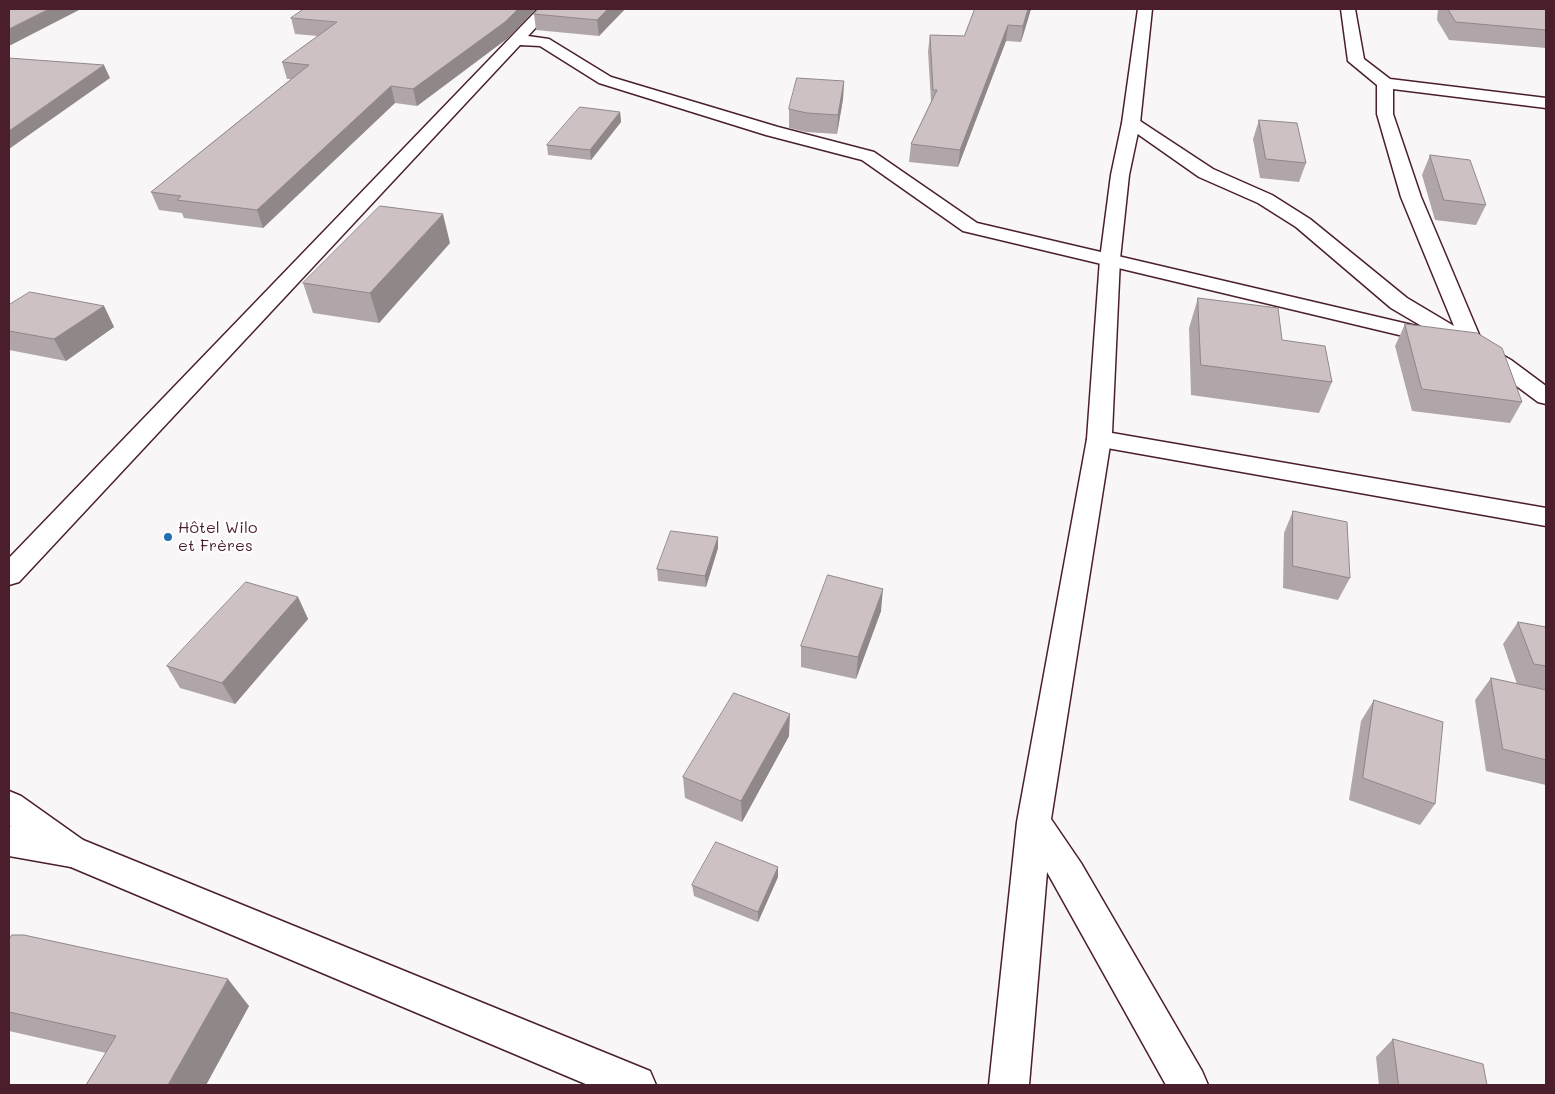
<!DOCTYPE html>
<meta charset="utf-8">
<style>
body{margin:0}
#map{position:relative;width:1555px;height:1094px;overflow:hidden;background:#f8f6f7;font-family:Mali,sans-serif}
canvas{display:block}
.frame{position:absolute;inset:0;border:10px solid #4a1f2b;pointer-events:none}
</style>
<div id="map">
<canvas width="1555" height="1094"></canvas>
<div class="frame"></div>
</div>
<script>
const g = document.querySelector('canvas').getContext('2d');
g.lineJoin = 'round';
function strokePath(path, color, width, dash) {
  g.strokeStyle = color;
  g.lineWidth = width;
  g.lineCap = dash ? 'butt' : 'round';
  g.setLineDash(dash || []);
  g.stroke(path);
}
function paint(path, color) {
  g.fillStyle = color;
  g.fill(path, 'evenodd');
}
function drawText(font, color, halo, rows, align = 'center') {
  g.font = font + ' Mali,sans-serif';
  g.lineWidth = 4;
  g.setLineDash([]);
  g.textBaseline = 'middle';
  g.strokeStyle = halo;
  g.fillStyle = color;
  for (const [text, x, y, turn = 0] of rows) {
    g.save();
    g.translate(x, y);
    g.rotate((+turn || 0) * Math.PI / 180);
    g.textAlign = isNaN(turn) ? turn : align;
    if (halo) g.strokeText(text, 0, 0);
    g.fillText(text, 0, 0);
    g.restore();
  }
}
const minor = new Path2D(`
 M 538,9 L 553,9 L 528,36 L 549,39 L 611,77 L 778,127 L 874,152 L 977,223 L 1425,328 L 1391,308 L 1296,227 L 1258,203 L 1199,177 L 1122,123 L 1125,119 L 1137,119 L 1213,169 L 1272,195 L 1310,219 L 1407,298 L 1454,326 L 1401,197 L 1377,114 L 1377,85 L 1348,61 L 1341,9 L 1355,9 L 1364,59 L 1390,79 L 1546,98 L 1546,108 L 1393,89 L 1393,114 L 1421,197 L 1483,344 L 1511,360 L 1546,386 L 1546,404 L 1538,402 L 1495,370 L 1462,350 L 963,231 L 862,160 L 766,135 L 599,83 L 540,46 L 520,45 L 19,582 L 9,585 L 9,558 Z
 M 1099,431 L 1108,433 L 1111,439 L 1051,819 L 1081,863 L 1202,1071 L 1208,1085 L 1166,1085 L 1047,872 L 1029,1085 L 989,1085 L 1017,822 L 1087,439 L 1090,433 Z
 M 9,826 L 71,835 L 83,840 L 88,851 L 83,862 L 71,867 L 9,856 Z`);
const tertiary = new Path2D(`
 M 1138,9 L 1152,9 L 1140,123 L 1129,175 L 1120,259 L 1112,433 L 1546,508 L 1546,526 L 1090,445 L 1087,439 L 1100,259 L 1111,175 L 1122,123 Z
 M 9,791 L 21,796 L 83,840 L 650,1071 L 656,1085 L 588,1085 L 59,862 L 9,825 Z`);
strokePath(minor, '#4a1f2b', 3);
strokePath(tertiary, '#4a1f2b', 3);
paint(minor, '#fff');
paint(tertiary, '#fff');
paint(new Path2D(`
 M 539,9 L 625,9 L 599,36 L 536,30 L 534,14 Z
 M 1031,9 L 1021,42 L 1006,41 L 958,167 L 909,162 L 911,144 L 931,102 L 928,51 L 930,35 L 964,36 Z
 M 1438,9 L 1546,9 L 1546,48 L 1449,40 L 1437,20 Z
 M 291,18 L 508,38 L 417,106 L 395,103 L 263,228 L 184,218 L 182,213 L 159,210 L 151,192 L 291,79 L 287,79 L 282,62 L 318,36 L 295,34 Z
 M 844,81 L 843,99 L 837,134 L 806,132 L 789,128 L 789,109 Z
 M 620,112 L 621,122 L 591,160 L 548,155 L 547,145 Z
 M 1259,120 L 1306,163 L 1299,182 L 1260,178 L 1253,139 Z
 M 1430,155 L 1486,205 L 1476,225 L 1435,220 L 1422,175 Z
 M 450,243 L 379,323 L 313,313 L 303,283 Z
 M 1198,298 L 1282,340 L 1332,382 L 1319,413 L 1191,395 L 1189,328 Z
 M 9,305 L 104,306 L 114,327 L 66,361 L 9,350 Z
 M 1405,324 L 1522,402 L 1510,423 L 1412,411 L 1395,346 Z
 M 1293,511 L 1350,578 L 1338,600 L 1283,588 L 1284,533 Z
 M 718,548 L 706,587 L 658,581 L 657,569 Z
 M 298,597 L 308,619 L 235,704 L 180,688 L 167,666 Z
 M 881,611 L 856,679 L 801,667 L 801,646 Z
 M 1518,622 L 1546,627 L 1546,785 L 1486,771 L 1475,700 L 1491,678 L 1517,684 L 1503,644 Z
 M 1374,700 L 1435,804 L 1420,825 L 1349,800 L 1361,721 Z
 M 789,736 L 742,822 L 685,798 L 683,777 Z
 M 778,877 L 758,922 L 694,896 L 692,885 Z
 M 9,940 L 249,1006 L 206,1085 L 86,1085 L 106,1053 L 9,1031 Z
 M 1393,1039 L 1487,1085 L 1379,1085 L 1376,1057 Z`), '#b0a6a9');
paint(new Path2D(`
 M 49,9 L 81,9 L 9,46 L 9,29 Z
 M 518,9 L 536,9 L 508,38 L 417,106 L 413,89 Z
 M 608,9 L 625,9 L 599,36 L 597,20 Z
 M 1028,9 L 1031,9 L 1021,42 L 1023,26 Z
 M 1008,25 L 1006,41 L 958,167 L 960,150 Z
 M 104,65 L 110,78 L 9,149 L 9,131 Z
 M 844,81 L 843,99 L 837,134 L 838,115 Z
 M 391,86 L 395,103 L 263,228 L 257,210 Z
 M 620,112 L 621,122 L 591,160 L 590,150 Z
 M 443,214 L 450,243 L 379,323 L 370,293 Z
 M 104,306 L 114,327 L 66,361 L 54,339 Z
 M 718,537 L 718,548 L 706,587 L 705,576 Z
 M 883,589 L 881,611 L 856,679 L 858,657 Z
 M 298,597 L 308,619 L 235,704 L 222,683 Z
 M 790,714 L 789,736 L 742,822 L 741,801 Z
 M 778,867 L 778,877 L 758,922 L 758,912 Z
 M 228,979 L 249,1006 L 206,1085 L 168,1085 Z`), '#908789');
const building = new Path2D(`
 M 9,9 L 49,9 L 9,29 Z
 M 304,9 L 518,9 L 505,22 L 413,89 L 391,86 L 257,210 L 177,200 L 181,196 L 151,192 L 309,65 L 282,62 L 337,22 L 291,18 Z
 M 539,9 L 608,9 L 597,20 L 534,14 Z
 M 975,9 L 1028,9 L 1023,26 L 1008,25 L 960,150 L 911,144 L 937,90 L 933,90 L 930,35 L 964,36 Z
 M 1448,9 L 1546,9 L 1546,30 L 1456,22 Z
 M 9,58 L 104,65 L 9,131 Z
 M 797,78 L 844,81 L 838,115 L 807,113 L 789,109 Z
 M 580,107 L 620,112 L 590,150 L 547,145 Z
 M 1259,120 L 1297,123 L 1306,163 L 1266,159 Z
 M 1430,155 L 1470,160 L 1486,205 L 1444,200 Z
 M 380,206 L 443,214 L 370,293 L 303,283 Z
 M 30,292 L 104,306 L 54,339 L 9,331 L 9,305 Z
 M 1198,298 L 1278,308 L 1282,340 L 1325,346 L 1332,382 L 1201,365 Z
 M 1405,324 L 1477,333 L 1502,348 L 1522,402 L 1422,389 Z
 M 1293,511 L 1347,522 L 1350,578 L 1293,566 Z
 M 671,531 L 718,537 L 705,576 L 657,569 Z
 M 828,575 L 883,589 L 858,657 L 801,646 Z
 M 246,582 L 298,597 L 222,683 L 167,666 Z
 M 1518,622 L 1546,627 L 1546,666 L 1534,664 Z
 M 1491,678 L 1546,690 L 1546,760 L 1503,749 Z
 M 734,693 L 790,714 L 741,801 L 683,777 Z
 M 1374,700 L 1443,722 L 1435,804 L 1363,778 Z
 M 716,842 L 778,867 L 758,912 L 692,885 Z
 M 12,935 L 24,935 L 228,979 L 168,1085 L 86,1085 L 116,1036 L 9,1012 L 9,940 Z
 M 1393,1039 L 1483,1064 L 1487,1085 L 1399,1085 Z`);
paint(building, '#cdc1c4');
strokePath(building, '#908789', 1);
for (const [x, y, r, color] of [
 [168,537,5,"#1f6fb2"]
]) {
  const dot = new Path2D();
  dot.arc(x, y, r, 0, 2 * Math.PI);
  g.fillStyle = color;
  g.fill(dot);
  strokePath(dot, '#fff', 2);
}
drawText('16px', '#4a1f2b', '#fff', [
 ["Hôtel Wilo",178,528],
 ["et Frères",178,546]
], 'left');
</script>
